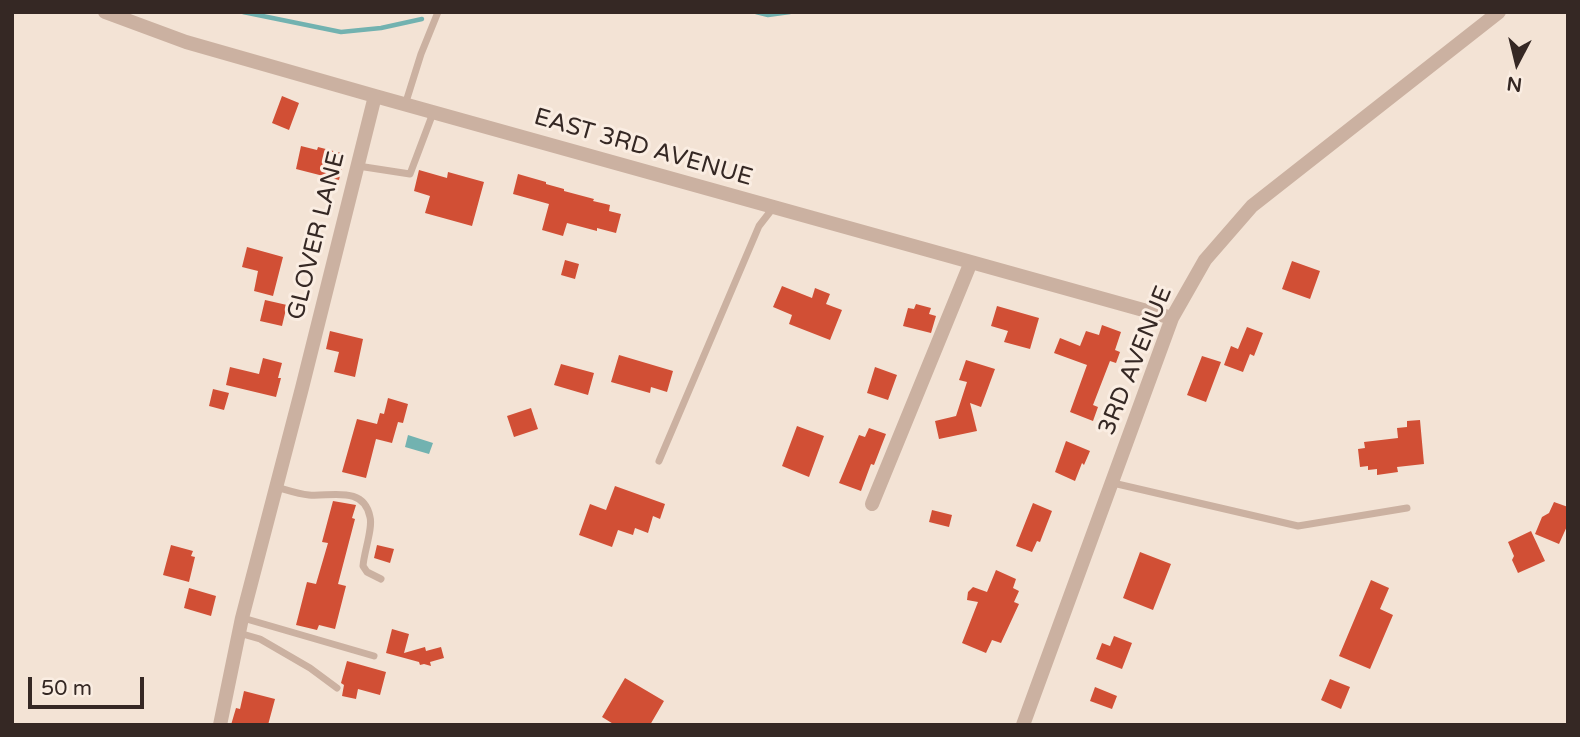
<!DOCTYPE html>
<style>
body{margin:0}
#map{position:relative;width:1580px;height:737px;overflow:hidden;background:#f3e3d5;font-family:"Varela Round",sans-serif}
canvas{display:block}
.frame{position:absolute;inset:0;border:14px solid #352824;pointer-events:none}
.north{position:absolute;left:1482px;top:28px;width:70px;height:70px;-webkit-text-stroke:5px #faede2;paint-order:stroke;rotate:187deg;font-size:19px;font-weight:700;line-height:28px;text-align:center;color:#352824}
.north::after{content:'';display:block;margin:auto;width:24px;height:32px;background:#352824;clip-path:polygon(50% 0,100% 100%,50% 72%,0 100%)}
.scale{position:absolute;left:28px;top:677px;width:116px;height:32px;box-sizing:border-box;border:4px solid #352824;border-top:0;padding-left:9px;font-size:21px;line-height:24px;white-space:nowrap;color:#352824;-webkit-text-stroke:5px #faede2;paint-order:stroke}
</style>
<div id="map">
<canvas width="1580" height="737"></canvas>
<div class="frame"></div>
<div class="north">N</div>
<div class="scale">50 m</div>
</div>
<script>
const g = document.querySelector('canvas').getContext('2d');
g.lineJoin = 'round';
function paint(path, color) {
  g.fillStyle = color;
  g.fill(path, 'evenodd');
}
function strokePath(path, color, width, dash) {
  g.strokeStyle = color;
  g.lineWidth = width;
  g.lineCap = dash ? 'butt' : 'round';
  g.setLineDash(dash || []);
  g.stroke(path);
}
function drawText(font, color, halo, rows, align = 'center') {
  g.font = font + ' "Varela Round",sans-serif';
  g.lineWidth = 6;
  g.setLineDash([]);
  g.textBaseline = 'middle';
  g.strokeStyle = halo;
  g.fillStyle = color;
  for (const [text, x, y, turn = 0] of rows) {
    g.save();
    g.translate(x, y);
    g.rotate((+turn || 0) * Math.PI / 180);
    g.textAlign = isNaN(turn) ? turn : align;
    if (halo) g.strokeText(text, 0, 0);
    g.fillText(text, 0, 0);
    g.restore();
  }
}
paint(new Path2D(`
 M 408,435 L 433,443 L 429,454 L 405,447 Z`), '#72b2b0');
strokePath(new Path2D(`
 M 243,12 L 341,32 L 381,28 L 422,19
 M 756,12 L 768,15 L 790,12`), '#72b2b0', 4.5);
paint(new Path2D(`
 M 282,96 L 299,103 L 289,130 L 272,123 Z
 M 301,146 L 317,150 L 318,147 L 345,154 L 339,180 L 296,169 Z
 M 419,170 L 447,178 L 448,172 L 484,182 L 472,226 L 425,213 L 430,196 L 414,191 Z
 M 518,174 L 546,182 L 546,184 L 564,189 L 564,191 L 594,199 L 593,201 L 610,205 L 609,211 L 621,214 L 616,233 L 597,228 L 597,231 L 567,223 L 563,236 L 542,230 L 549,204 L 513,194 Z
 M 247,247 L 283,257 L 273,296 L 254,291 L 258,271 L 242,267 Z
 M 565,260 L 579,264 L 575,279 L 561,275 Z
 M 1292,261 L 1320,271 L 1310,299 L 1282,289 Z
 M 782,286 L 812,298 L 815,288 L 830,294 L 826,304 L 842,310 L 830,340 L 789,324 L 792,315 L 773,307 Z
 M 265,300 L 287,305 L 282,326 L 260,321 Z
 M 916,304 L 931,308 L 929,314 L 936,316 L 931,333 L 903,326 L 908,308 L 914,309 Z
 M 997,306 L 1039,318 L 1030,349 L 1004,342 L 1008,331 L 991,326 Z
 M 1102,325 L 1121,332 L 1115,350 L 1120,352 L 1116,363 L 1110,361 L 1093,405 L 1098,407 L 1093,421 L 1070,412 L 1087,365 L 1054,353 L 1060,338 L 1080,346 L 1086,331 L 1099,335 Z
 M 1247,327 L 1263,333 L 1254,356 L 1250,354 L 1243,372 L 1224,365 L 1231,346 L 1238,349 Z
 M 330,331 L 363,339 L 355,377 L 334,372 L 339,352 L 326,349 Z
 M 619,355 L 673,371 L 667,392 L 651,387 L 650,393 L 611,382 Z
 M 1202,356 L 1221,362 L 1206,402 L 1187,395 Z
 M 263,358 L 282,363 L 278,378 L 281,378 L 276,397 L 226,385 L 230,367 L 259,374 Z
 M 966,360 L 995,369 L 981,407 L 970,403 L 977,431 L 939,439 L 935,421 L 956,416 L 967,382 L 959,380 Z
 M 561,364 L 594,373 L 588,395 L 554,385 Z
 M 875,367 L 897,375 L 888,400 L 867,393 Z
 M 213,389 L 229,393 L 224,410 L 209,406 Z
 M 388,398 L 408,404 L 403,423 L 398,422 L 392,443 L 376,439 L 366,478 L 342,472 L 357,419 L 377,424 L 380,413 L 384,414 Z
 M 531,408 L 538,429 L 514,437 L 507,416 Z
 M 1420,420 L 1424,464 L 1397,467 L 1398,472 L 1377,475 L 1377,469 L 1368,470 L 1368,466 L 1360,467 L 1358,449 L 1365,448 L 1364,442 L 1398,438 L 1397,428 L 1407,427 L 1407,421 Z
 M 797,426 L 824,436 L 809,477 L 782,466 Z
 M 869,428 L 886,434 L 874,465 L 871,464 L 861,491 L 839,483 L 859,435 L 865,437 Z
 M 1066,441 L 1090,451 L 1084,465 L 1082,463 L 1075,481 L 1055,472 Z
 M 615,486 L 665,504 L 660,519 L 653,516 L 648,533 L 635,528 L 633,535 L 618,530 L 612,547 L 579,535 L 590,504 L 606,510 Z
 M 333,501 L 356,505 L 352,518 L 355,519 L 338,584 L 346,586 L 335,629 L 319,625 L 317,630 L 296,625 L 307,582 L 316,584 L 328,543 L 322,542 Z
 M 1554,502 L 1568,507 L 1568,524 L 1559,544 L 1535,534 L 1542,517 L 1549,513 Z
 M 1033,503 L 1052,511 L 1040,542 L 1037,541 L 1032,552 L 1016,546 Z
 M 932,510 L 952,515 L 949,527 L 929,522 Z
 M 1531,531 L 1545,561 L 1518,573 L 1512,560 L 1514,556 L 1508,542 Z
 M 171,545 L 193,551 L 191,556 L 195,557 L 189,582 L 163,575 Z
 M 377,545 L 394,549 L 390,563 L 374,558 Z
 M 1140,552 L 1171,564 L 1153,610 L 1123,598 Z
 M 996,570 L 1016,579 L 1013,588 L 1019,591 L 1014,602 L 1019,604 L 1001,643 L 992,640 L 986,653 L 962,643 L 978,602 L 967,600 L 968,592 L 973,587 L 987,592 Z
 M 1371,580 L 1389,588 L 1380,609 L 1393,615 L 1370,669 L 1339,656 Z
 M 189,588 L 216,596 L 211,616 L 184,608 Z
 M 392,629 L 409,634 L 404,653 L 425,647 L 426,651 L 441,647 L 444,658 L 430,662 L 431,666 L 424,664 L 420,665 L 419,662 L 386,653 Z
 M 1114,636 L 1132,643 L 1122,669 L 1096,659 L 1102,643 L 1110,646 Z
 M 347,661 L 386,672 L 380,695 L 358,689 L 356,699 L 342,696 L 344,685 L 341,683 Z
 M 625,678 L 664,701 L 650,725 L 615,725 L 602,717 Z
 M 1330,679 L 1350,687 L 1341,709 L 1321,700 Z
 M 1095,687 L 1117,696 L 1112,709 L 1090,701 Z
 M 244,691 L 275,699 L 268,725 L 231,725 L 236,708 L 240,709 Z`), '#d14f35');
strokePath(new Path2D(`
 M 405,105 L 421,54 L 438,12
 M 358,166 L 410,174 L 433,113
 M 659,461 L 759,226 L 773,208
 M 1113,483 L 1298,526 L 1407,508
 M 276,487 C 287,490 298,494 309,495 C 330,497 364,485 370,517 C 373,528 364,552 363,566 L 367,572 L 381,579
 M 243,618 L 374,656
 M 239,633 L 260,639 L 310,668 L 337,688`), '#cbb1a1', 7);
strokePath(new Path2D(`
 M 105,12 L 186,42 L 375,96 L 1172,318
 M 872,504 L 971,262
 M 220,725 L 242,618 L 302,388 L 375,96
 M 1023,725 L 1172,318 L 1205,260 L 1252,206 L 1499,12`), '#cbb1a1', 14);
drawText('24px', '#352824', '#faede2', [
 ["EAST 3RD AVENUE",643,148,16],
 ["GLOVER LANE",317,236,-76],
 ["3RD AVENUE",1136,361,-68]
]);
</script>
